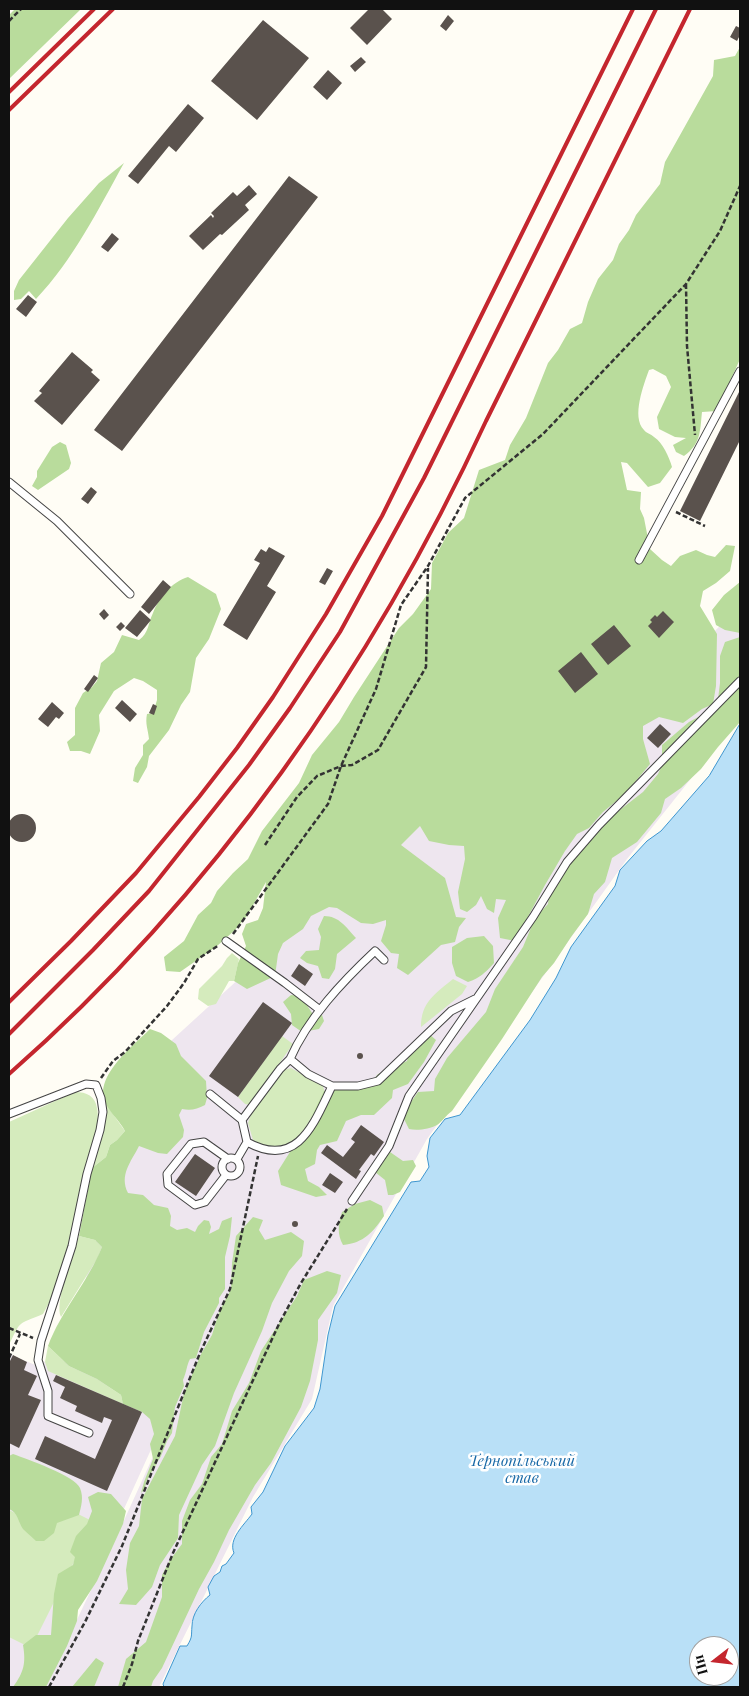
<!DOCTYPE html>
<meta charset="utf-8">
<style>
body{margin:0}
#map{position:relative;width:749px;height:1696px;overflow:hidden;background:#fffdf5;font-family:"Playfair Display",serif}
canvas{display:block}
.frame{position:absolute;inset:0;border:10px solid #111;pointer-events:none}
.north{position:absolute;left:689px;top:1636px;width:50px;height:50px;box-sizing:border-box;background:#fff;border:1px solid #a0a0a0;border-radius:50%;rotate:254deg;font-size:14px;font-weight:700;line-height:20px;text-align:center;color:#111}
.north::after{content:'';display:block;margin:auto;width:18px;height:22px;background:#c4262e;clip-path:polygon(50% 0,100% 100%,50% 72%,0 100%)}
</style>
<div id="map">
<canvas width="749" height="1696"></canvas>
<div class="frame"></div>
<div class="north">Пн</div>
</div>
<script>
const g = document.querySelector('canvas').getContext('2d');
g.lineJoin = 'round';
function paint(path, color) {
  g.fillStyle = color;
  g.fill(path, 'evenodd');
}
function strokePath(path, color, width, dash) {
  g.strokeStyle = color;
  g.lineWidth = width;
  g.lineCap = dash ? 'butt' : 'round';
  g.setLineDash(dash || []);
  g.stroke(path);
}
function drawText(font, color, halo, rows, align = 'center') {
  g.font = font + ' "Playfair Display",serif';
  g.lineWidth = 5;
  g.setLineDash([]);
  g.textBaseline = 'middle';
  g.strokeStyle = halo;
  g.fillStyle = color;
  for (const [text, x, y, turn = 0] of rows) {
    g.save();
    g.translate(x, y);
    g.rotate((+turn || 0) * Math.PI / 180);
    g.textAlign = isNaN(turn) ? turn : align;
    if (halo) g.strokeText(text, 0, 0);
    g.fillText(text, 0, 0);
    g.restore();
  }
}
paint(new Path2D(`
 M 740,606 L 740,717 L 627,859 L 427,1139 L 333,1306 L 312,1399 L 253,1497 L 159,1687 L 45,1687 L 121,1527 L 170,1419 L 63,1363 L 123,1141 L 137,1072 L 335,891 L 493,662 L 602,743 Z
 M 9,1354 L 40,1367 L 43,1361 L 164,1421 L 83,1599 L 39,1687 L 9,1687 Z`), '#eee6ef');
paint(new Path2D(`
 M 232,953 L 239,959 L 234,981 L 229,981 L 216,1004 L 208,1006 L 198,999 L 199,989 L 222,966 L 227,958 Z
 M 453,979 L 467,986 L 462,994 L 421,1027 C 421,1002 435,994 453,979 Z
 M 282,1036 L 293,1044 L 250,1105 L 245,1104 L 238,1097 Z
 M 291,1068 L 323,1086 L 325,1093 L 300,1137 L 287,1146 L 269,1149 L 253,1140 L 248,1123 L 251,1114 L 280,1075 L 284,1070 Z
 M 75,1092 C 87,1092 95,1096 97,1108 C 101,1127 89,1149 85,1168 C 73,1217 69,1270 43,1314 C 17,1325 21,1320 9,1345 L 9,1122 Z
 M 105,1103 L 125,1131 L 117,1140 L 110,1145 L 106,1157 L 92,1168 L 106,1116 Z
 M 79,1236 L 95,1240 L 102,1247 L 97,1259 L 61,1317 C 54,1303 73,1253 79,1236 Z
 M 48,1346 L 69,1366 L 97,1379 L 121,1395 L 123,1404 L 48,1371 L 45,1362 Z
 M 64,1507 L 94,1522 L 31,1648 L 9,1637 L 9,1510 L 52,1531 Z`), '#d5ebbd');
paint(new Path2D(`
 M 15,9 L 81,9 L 9,79 L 9,15 Z
 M 740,47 L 740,359 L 717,411 L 702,412 C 700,431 701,444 684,456 L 676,452 L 673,445 L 686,438 L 675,437 L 659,429 L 657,417 L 671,387 L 666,376 L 653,369 L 649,370 C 644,384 631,417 644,430 C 646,433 651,434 654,437 C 663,443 669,457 672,467 L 660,483 L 648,487 L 627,463 L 621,462 L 627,490 L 641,492 L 640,509 L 644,518 L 650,549 L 662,560 L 671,566 L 680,556 L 696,550 L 707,555 L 715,557 L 726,545 L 735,546 L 730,571 L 716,583 L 703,591 L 700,606 L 717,634 L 716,686 L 713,704 L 702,709 L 683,723 L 659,717 L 643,726 L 643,739 L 650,764 L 626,793 L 603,812 L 589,828 L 577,834 L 565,851 L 545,885 L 515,941 L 500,938 L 498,918 L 506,900 L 496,899 L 494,913 L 487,909 L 481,896 L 476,905 L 467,912 L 460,909 L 458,892 L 465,859 L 464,846 L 449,845 L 429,841 L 420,826 L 401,845 L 445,878 L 456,917 L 466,918 L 459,927 L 455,942 L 441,945 L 408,975 L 397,968 L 399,954 L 391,953 L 381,941 L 386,925 L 386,920 L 373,924 L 361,923 L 337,908 L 329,907 L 311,916 L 303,929 L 283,943 L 278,954 L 275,976 L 247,989 L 234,981 L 238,963 L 246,946 L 242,934 L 246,924 L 258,920 L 263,908 L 266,882 L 247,916 L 235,930 L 217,946 L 180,972 L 166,971 L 164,957 L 184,941 L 198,915 L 211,903 L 217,891 L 233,873 L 248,859 L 262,831 L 299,783 L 312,755 L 339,722 L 354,697 L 399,628 L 413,614 L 431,589 L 432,563 L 448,533 L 464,518 L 479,470 L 505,460 L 510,445 L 526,418 L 548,363 L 558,350 L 570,329 L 582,323 L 588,302 L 598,279 L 613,260 L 619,244 L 629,230 L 636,215 L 660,184 L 665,162 L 713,76 L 714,60 L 735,56 Z
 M 124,163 C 98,210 73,260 36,299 L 29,291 L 21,299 L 14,300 L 14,291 L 19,280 L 68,218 L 99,183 Z
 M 60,442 L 66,445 L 71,463 L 69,469 L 38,490 L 32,486 L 37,477 L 37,471 L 52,447 Z
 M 188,577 L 216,594 L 221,609 L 209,639 L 196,658 L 190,692 L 181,705 L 169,730 L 149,756 L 147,767 L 138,783 L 133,781 L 135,768 L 143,755 L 143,745 L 149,739 C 148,729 145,724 147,714 L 153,713 L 157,700 L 157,690 L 143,681 L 134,678 L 114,691 L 99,715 L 100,731 L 90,754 L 81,751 L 70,751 L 67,742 L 75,735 L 75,708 L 83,693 L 92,687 L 97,681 L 101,663 L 114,652 L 122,635 L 139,640 C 149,633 148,623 153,613 C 159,597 172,582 188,577 Z
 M 740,582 L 740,633 L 725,630 L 716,625 L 712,610 L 724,595 Z
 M 740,637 L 740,722 L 718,747 L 701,769 L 681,788 L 665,799 L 661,813 L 637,842 L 612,858 L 605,882 L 594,894 L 588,914 L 571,937 L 554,963 L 542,977 L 502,1039 L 452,1111 C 446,1115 442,1122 437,1125 C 430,1129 417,1131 409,1129 L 404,1119 L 406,1109 L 418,1092 L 434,1091 L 435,1079 L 447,1058 L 486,1012 L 495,989 L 523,947 L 535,918 L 548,904 L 550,886 L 603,823 L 643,792 L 658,774 L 662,765 L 662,745 L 689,722 L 717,707 L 720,683 L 720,656 L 725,642 Z
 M 324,916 C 339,916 346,927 356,938 L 337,954 L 335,969 L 329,979 L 322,978 L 318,966 L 307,963 L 300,958 L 306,951 L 319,950 L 321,937 L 318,929 Z
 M 484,936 L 493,946 L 494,963 C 485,973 480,978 468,982 L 456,976 L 452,963 L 452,947 L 467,938 Z
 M 291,995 L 301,996 L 312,1013 L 322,1015 L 324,1021 L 319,1029 L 302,1032 L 292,1025 L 291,1014 L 283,1002 Z
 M 150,1029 L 161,1033 L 176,1044 L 181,1056 L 206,1081 L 207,1098 L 205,1105 C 197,1109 191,1111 182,1109 L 179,1115 L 184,1130 L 183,1137 L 167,1154 L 158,1153 L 139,1146 C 131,1162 119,1175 128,1193 L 143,1195 L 154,1205 L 168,1208 L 171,1216 L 170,1226 L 177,1230 L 187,1228 L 195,1232 L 198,1226 L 204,1220 L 209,1221 L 211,1227 L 209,1234 L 219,1229 L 222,1221 L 232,1217 L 230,1236 L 225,1257 L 225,1289 L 219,1298 L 219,1303 L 204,1332 L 196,1358 L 190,1359 C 186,1367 187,1371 183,1380 L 184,1386 L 175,1407 L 172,1433 L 167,1441 L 161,1456 L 146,1482 L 145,1489 L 141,1493 L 144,1482 L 153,1459 L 150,1444 L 154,1434 L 150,1419 L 142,1412 L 123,1404 L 121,1395 L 97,1379 L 69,1366 L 48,1346 C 61,1311 88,1282 102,1247 L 95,1240 L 79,1236 L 92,1168 L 106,1157 L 110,1145 L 117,1140 L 125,1131 C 120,1121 109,1112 105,1102 C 94,1076 134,1045 150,1029 Z
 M 428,1033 L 436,1040 L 424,1062 L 408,1084 L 393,1090 L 392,1098 L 374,1115 L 361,1115 L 346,1121 L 337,1141 L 320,1145 L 317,1150 L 315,1164 L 305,1169 L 308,1181 L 319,1187 L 327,1195 L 316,1197 L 281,1185 L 278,1171 L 310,1120 L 324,1091 L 338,1088 L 367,1087 L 378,1074 L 407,1061 L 411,1046 Z
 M 390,1152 L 403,1161 L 413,1160 L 416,1166 L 400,1192 L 393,1195 L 388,1195 L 385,1180 L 375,1172 L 378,1158 Z
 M 370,1200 L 382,1206 L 384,1216 C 373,1232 364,1243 343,1245 C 337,1234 338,1224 342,1212 L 355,1204 Z
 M 253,1217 L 263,1220 L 259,1230 L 265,1240 L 291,1232 L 304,1241 L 302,1256 L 289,1271 L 272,1303 L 262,1331 L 234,1393 L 215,1446 L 202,1465 L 179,1515 L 178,1538 L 160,1565 L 152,1587 L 136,1605 L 119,1604 L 128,1589 L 126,1570 L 130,1543 L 139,1526 L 142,1499 L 175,1436 L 184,1393 L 201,1354 L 212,1335 L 219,1312 L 231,1289 L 232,1263 L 236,1236 Z
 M 327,1271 L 341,1275 L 337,1293 L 318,1320 L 318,1340 L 310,1381 L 301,1407 L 271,1463 L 255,1485 L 229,1530 L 214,1562 L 199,1589 L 162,1668 L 153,1681 L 151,1687 L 118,1687 L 126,1659 L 146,1642 L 162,1597 L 162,1575 L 170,1560 L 182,1544 L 182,1521 L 190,1500 L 202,1484 L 211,1457 L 222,1444 L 232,1411 L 249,1383 L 261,1351 L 297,1296 L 304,1280 Z
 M 13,1454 C 27,1459 75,1476 80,1488 C 84,1498 81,1506 79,1515 L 57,1523 L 54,1533 L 44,1541 L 36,1541 C 32,1537 27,1533 23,1529 C 18,1522 18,1512 9,1509 L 9,1456 Z
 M 98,1492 L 111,1494 L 126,1511 L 123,1524 L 97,1581 L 78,1610 L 77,1621 L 67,1646 L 46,1687 L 13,1687 C 24,1672 26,1663 23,1645 L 36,1635 L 51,1635 L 54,1594 L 58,1574 L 73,1565 L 75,1557 L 70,1552 L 76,1536 L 87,1524 L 92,1511 L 88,1497 Z
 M 96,1658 L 104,1663 L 94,1687 L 72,1687 Z`), '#b9dc9c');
const water = new Path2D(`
 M 740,724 L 740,1687 L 164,1687 L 163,1684 L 180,1646 L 187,1646 C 193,1636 191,1636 192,1626 C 192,1614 201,1602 210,1595 L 208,1587 L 214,1576 L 220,1572 L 222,1566 L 226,1564 L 234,1553 C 228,1539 244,1525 252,1514 L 251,1507 L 263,1492 L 285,1446 L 314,1408 L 320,1389 L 328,1335 L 335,1306 L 411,1182 L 420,1181 L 429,1167 L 427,1156 L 430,1138 L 445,1119 L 460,1115 L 530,1020 L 556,978 L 571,947 L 615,886 L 620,870 L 647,841 L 661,831 L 709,776 ZM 699,1646 L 729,1646 L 729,1676 L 699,1676 Z`);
paint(water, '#b9e0f7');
strokePath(water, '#3f96cf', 1);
paint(new Path2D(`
 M 369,9 L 382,9 L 392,19 L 367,45 L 350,28 Z
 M 448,15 L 454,21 L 446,31 L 440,26 Z
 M 263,20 L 309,58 L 257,120 L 211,81 Z
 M 736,26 L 740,28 L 740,35 L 737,41 L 730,37 Z
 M 361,57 L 366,62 L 355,72 L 350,66 Z
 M 328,70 L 342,83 L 327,100 L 313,87 Z
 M 188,104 L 204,118 L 176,152 L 169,146 L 138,184 L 128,176 Z
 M 289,176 L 318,197 L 122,451 L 94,430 Z
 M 249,185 L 257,194 L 245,205 L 249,210 L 222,235 L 220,234 L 203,250 L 189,236 L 211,215 L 213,218 L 214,216 L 211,213 L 233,192 L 237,196 Z
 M 112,233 L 119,239 L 108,252 L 101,247 Z
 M 28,295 L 37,302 L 26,317 L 16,309 Z
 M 72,352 L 93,370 L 91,372 L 100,380 L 62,425 L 34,401 L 42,393 L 39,391 Z
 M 740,390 L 740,440 L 700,521 L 680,511 Z
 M 91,487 L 97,492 L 88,504 L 81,499 Z
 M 269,547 L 285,556 L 267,586 L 276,592 L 247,640 L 223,625 L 260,563 L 254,560 L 261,549 L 266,552 Z
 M 327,568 L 333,571 L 325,585 L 319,582 Z
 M 163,580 L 171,587 L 149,614 L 141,607 Z
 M 104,609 L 109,615 L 104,620 L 99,614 Z
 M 140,610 L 151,620 L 137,637 L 125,628 Z
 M 663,611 L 674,622 L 659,638 L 648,626 L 652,622 L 650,620 L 655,615 L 657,617 Z
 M 121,622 L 125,626 L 120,631 L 116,627 Z
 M 614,625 L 631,646 L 608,665 L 591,644 Z
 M 581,652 L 598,674 L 575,693 L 558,671 Z
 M 94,675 L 98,678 L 88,692 L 84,689 Z
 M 122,700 L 137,714 L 130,722 L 115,708 Z
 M 52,702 L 64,713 L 59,719 L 56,717 L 48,727 L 38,719 Z
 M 153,704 L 157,706 L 154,715 L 149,713 Z
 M 660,724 L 671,734 L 658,748 L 647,738 Z
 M8 828a14 14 0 1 1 28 0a14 14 0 1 1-28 0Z
 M 299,964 L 313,974 L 305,986 L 291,976 Z
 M 263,1002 L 292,1023 L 238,1097 L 209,1076 Z
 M357 1056a3 3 0 1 1 6 0a3 3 0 1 1-6 0Z
 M 361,1125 L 384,1142 L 374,1156 L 371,1154 L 359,1170 L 361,1171 L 356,1179 L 321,1153 L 327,1145 L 343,1157 L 355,1142 L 351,1139 Z
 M 195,1154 L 215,1168 L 196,1196 L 175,1182 Z
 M 330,1173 L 343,1182 L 335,1193 L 322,1185 Z
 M292 1224a3 3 0 1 1 6 0a3 3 0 1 1-6 0Z
 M 13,1355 L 27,1362 L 24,1370 L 37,1376 L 28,1395 L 41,1400 L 19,1448 L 9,1443 L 9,1363 Z
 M 56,1375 L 142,1412 L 107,1491 L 35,1459 L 45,1436 L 95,1459 L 112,1420 L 104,1417 L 102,1423 L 75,1411 L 77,1406 L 60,1398 L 65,1387 L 53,1381 Z`), '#5a524d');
const lane = new Path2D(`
 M 9,482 L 57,521 L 130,594
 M 639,560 L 740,371
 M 226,941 L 285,983 L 320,1010
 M 290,1059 C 308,1018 342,982 375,951 L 384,960
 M 210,1094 L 242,1120
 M 9,1114 L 86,1084 L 96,1085 L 101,1098 L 103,1112 L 100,1130 L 87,1174 L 72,1246 L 41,1341 L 38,1360 L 48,1391 L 48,1416 L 89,1433
 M 247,1142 C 298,1170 314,1123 332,1086
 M222 1167a9 9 0 1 1 18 0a9 9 0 1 1-18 0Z
 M 237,1159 L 247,1142 L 242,1120 L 280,1069 L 290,1059 L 308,1074 L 332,1086 L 358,1086 L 378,1081 L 451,1011 L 475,999
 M 226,1175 L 205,1202 L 195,1205 L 168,1185 L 167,1174 L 191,1144 L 204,1142 L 228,1159
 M 352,1201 L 389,1146 L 409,1096 L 533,917 L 567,862 L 599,825 L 740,681`);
strokePath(lane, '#444', 9);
strokePath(new Path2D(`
 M 9,21 L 21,9
 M 686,284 L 687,346 L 695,435
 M 676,512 L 705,526
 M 265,845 L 297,797 L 317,776 L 341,766 L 352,765 L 378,750 L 426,667 L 428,568
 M 233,934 L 328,804 L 341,766 L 376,689 L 401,605 L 428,566 L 465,498 L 543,434 L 686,284 L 720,231 L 740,186
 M 101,1078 L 113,1061 L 125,1052 L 167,1006 L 184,983 L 198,959 L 219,945
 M 9,1328 L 33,1338
 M 9,1358 L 20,1334
 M 49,1687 L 85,1622 L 122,1546 L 200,1353 L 230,1289 L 258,1156
 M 123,1687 L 132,1664 L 138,1641 L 173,1553 L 279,1324 L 301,1283 L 347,1209`), '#333', 2.5, [5, 2.5]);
strokePath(lane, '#fff', 7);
strokePath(new Path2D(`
 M 9,92 L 94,9
 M 9,110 L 113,9
 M 9,1002 L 71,941 L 136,873 L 199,797 L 237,748 L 273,697 L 326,614 L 382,516 L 633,9
 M 9,1034 L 93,950 L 149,891 L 249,765 L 290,708 L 340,632 L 424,478 L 656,9
 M 9,1074 C 213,895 373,666 486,421 L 690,9`), '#c4262e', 4);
drawText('italic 15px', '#1768a6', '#fff', [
 ["Тернопільський",522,1461],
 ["став",522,1478]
]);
</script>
